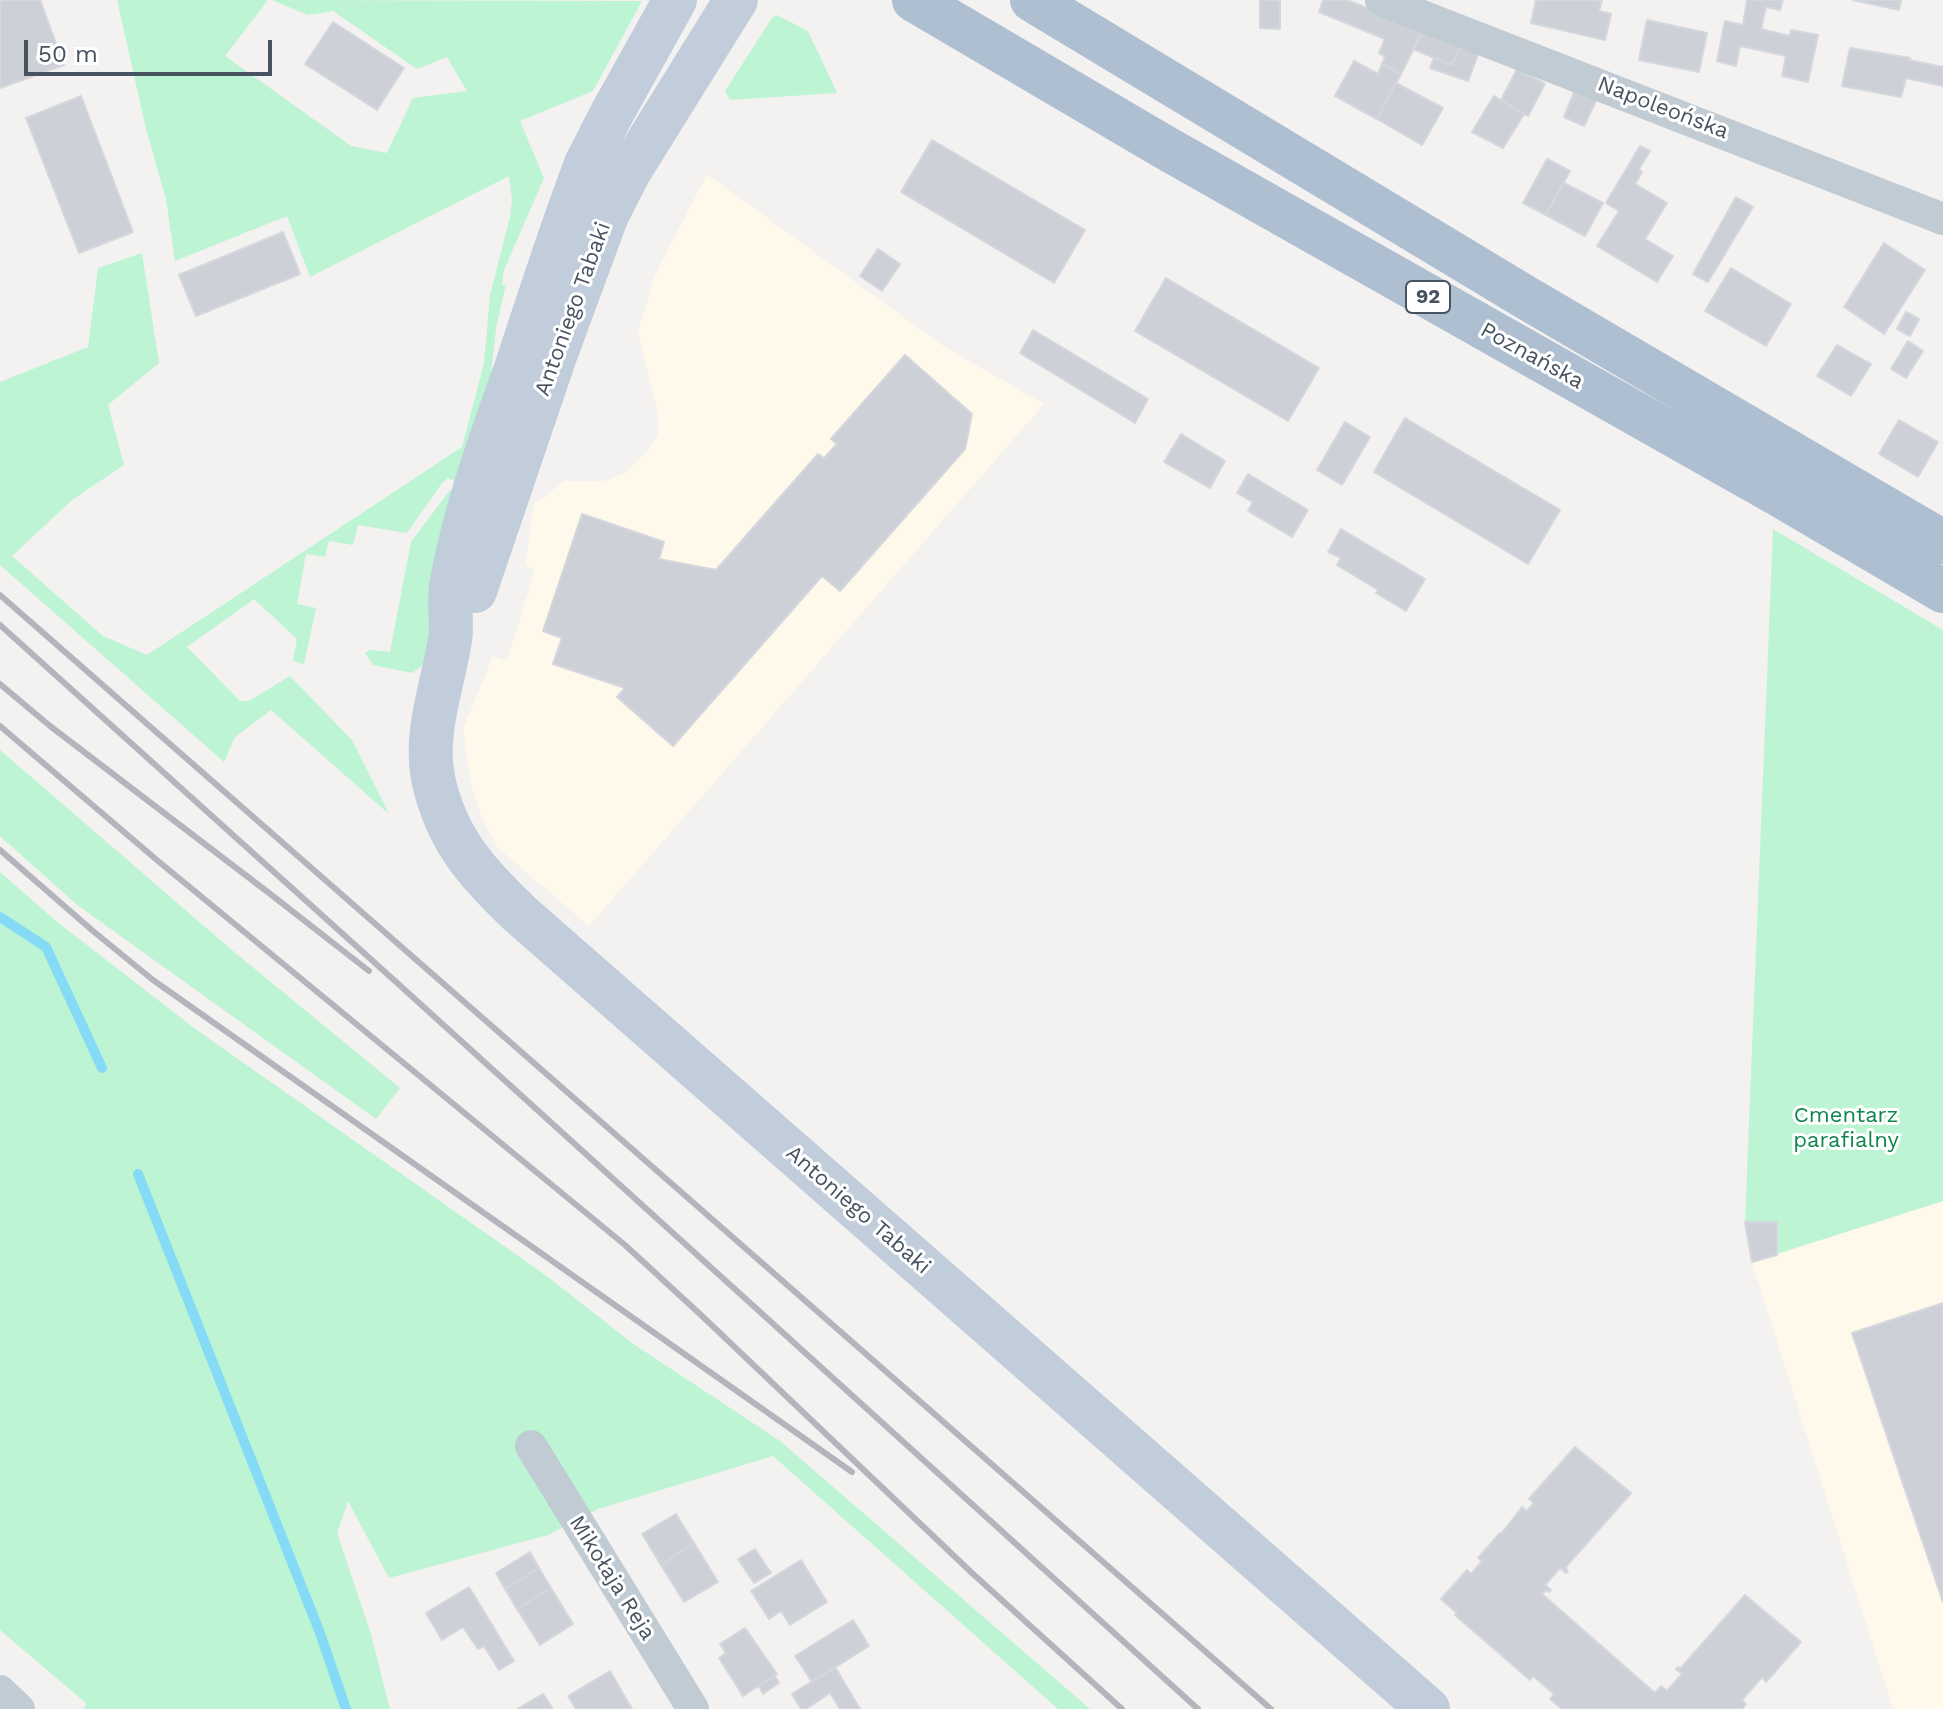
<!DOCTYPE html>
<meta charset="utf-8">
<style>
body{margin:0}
#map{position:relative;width:1943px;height:1709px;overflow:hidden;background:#f4f1f1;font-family:"Work Sans",sans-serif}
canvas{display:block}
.scale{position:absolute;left:24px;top:40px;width:248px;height:36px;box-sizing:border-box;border:4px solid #475361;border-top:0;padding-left:10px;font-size:24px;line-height:28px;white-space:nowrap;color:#475361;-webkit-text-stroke:6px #fff;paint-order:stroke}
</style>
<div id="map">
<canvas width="1943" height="1709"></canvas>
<div class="scale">50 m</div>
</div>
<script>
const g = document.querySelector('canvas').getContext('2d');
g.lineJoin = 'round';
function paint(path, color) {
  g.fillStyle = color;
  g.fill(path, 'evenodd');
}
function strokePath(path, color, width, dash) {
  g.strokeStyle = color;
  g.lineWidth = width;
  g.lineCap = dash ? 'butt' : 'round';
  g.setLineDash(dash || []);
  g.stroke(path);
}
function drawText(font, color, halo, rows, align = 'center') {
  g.font = font + ' "Work Sans",sans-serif';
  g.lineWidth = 6;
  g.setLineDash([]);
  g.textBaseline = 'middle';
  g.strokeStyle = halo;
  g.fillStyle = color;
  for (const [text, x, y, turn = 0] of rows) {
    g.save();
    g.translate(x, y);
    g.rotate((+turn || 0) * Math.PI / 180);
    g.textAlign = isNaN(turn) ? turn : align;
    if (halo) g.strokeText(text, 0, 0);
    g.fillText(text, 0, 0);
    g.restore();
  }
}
paint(new Path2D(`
 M 707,174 L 940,344 L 1044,404 L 589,926 L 497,847 L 481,816 L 471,784 L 463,729 L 493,656 L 507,661 L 535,570 L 525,565 L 534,504 L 565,481 L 605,481 L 625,472 L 645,454 L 658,436 L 658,414 L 638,332 L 655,275 Z
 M 1943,1201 L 1943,1709 L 1893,1709 L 1752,1262 Z`), '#fef9ea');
paint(new Path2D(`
 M 117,0 L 268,0 L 225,56 L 351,146 L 387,153 L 413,98 L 467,91 L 447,57 L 417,69 L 333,11 L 308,15 L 272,0 L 642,1 L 593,91 L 520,121 L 544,178 L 504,270 L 502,286 L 506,284 L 496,329 L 491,374 L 457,482 L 448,478 L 442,483 L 407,533 L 358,525 L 353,545 L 329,541 L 325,557 L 306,554 L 297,604 L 316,608 L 304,664 L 293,661 L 297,639 L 254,599 L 187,647 L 240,701 L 249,701 L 290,676 L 352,740 L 389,814 L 271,710 L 235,737 L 224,762 L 0,565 L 0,382 L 88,347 L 98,268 L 142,253 L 159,363 L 108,405 L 124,465 L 72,500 L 12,556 L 103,636 L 147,655 L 462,447 L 484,363 L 490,295 L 510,217 L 512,200 L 509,176 L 310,277 L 287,216 L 175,261 L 166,199 L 146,129 Z
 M 777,15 L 808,31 L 837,93 L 730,100 L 725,91 L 772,18 Z
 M 450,490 L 464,493 L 423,665 L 412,673 L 373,665 L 365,653 L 369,650 L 390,652 L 411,542 Z
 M 1773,529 L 1943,630 L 1943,1201 L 1752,1262 L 1745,1222 Z
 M 0,750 L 233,951 L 400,1088 L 376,1119 L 76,904 L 0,836 Z
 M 0,872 L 56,921 L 194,1028 L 548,1277 L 632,1343 L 780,1441 L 1090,1709 L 1058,1709 L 773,1456 L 598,1509 L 548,1535 L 389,1578 L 348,1501 L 337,1533 L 370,1631 L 390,1709 L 83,1709 L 87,1704 L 0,1630 Z`), '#bcf4d4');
strokePath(new Path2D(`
 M 0,917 L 46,947 L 102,1068
 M 138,1174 L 320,1633 L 346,1709`), '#85daf5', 10);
const building = new Path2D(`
 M 0,0 L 40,0 L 64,65 L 0,88 Z
 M 1260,0 L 1280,0 L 1280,29 L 1260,28 Z
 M 1323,0 L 1347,0 L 1423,30 L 1401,74 L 1382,64 L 1385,57 L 1379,53 L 1385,39 L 1319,12 Z
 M 1536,0 L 1602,0 L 1599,11 L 1611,14 L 1605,40 L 1531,23 Z
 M 1747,0 L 1783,0 L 1780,10 L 1766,7 L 1761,29 L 1790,36 L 1791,30 L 1818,35 L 1808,82 L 1782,76 L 1786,56 L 1740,46 L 1736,66 L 1717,61 L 1725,21 L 1743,25 Z
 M 1853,0 L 1901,0 L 1899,10 Z
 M 1647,20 L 1707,33 L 1699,72 L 1639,60 Z
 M 333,22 L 404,68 L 377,110 L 305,64 Z
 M 1423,30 L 1462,45 L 1451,65 L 1413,49 Z
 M 1462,45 L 1479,52 L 1468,81 L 1430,68 L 1434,58 L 1452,65 Z
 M 1850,48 L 1910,58 L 1909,60 L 1943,67 L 1943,66 L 1943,86 L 1906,78 L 1901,97 L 1842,86 Z
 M 1354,61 L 1378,74 L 1382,64 L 1401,74 L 1377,119 L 1335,96 Z
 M 1517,69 L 1545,84 L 1528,116 L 1501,100 Z
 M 1396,83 L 1443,108 L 1422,145 L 1377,119 Z
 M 1575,90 L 1597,99 L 1584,126 L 1564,117 Z
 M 81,96 L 133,232 L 79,253 L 26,118 Z
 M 1494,96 L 1524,114 L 1503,148 L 1472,132 Z
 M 932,140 L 1085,230 L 1054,283 L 901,192 Z
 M 1640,146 L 1650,151 L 1639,169 L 1642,172 L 1635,184 L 1667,203 L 1645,239 L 1673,256 L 1657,282 L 1597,246 L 1619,211 L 1606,203 Z
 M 1547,159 L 1570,171 L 1546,215 L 1523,203 Z
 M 1564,183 L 1603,203 L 1585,236 L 1546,215 Z
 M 1736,197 L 1753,207 L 1708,282 L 1693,274 Z
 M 283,232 L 300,274 L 196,316 L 179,275 Z
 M 1884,243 L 1925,270 L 1884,334 L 1844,307 Z
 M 878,249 L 900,264 L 882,291 L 860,276 Z
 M 1731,268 L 1791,304 L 1766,346 L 1705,311 Z
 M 1166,278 L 1319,368 L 1288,421 L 1135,331 Z
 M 1906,312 L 1919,319 L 1910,336 L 1897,329 Z
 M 1033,330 L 1148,399 L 1135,423 L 1020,353 Z
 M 1908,341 L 1923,351 L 1906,378 L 1891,369 Z
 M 1837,345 L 1871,364 L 1851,396 L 1817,376 Z
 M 905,355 L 972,414 L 965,449 L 840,591 L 822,576 L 673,746 L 617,697 L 625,688 L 553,664 L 562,638 L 543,631 L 582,514 L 664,542 L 659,559 L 716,570 L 818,454 L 824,458 L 837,444 L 831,439 Z
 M 1405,418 L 1560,510 L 1528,564 L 1374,472 Z
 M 1899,420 L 1938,442 L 1918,477 L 1879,454 Z
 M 1345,422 L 1370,437 L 1342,485 L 1317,470 Z
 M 1181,434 L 1225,461 L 1210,488 L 1164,462 Z
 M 1248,474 L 1308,510 L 1292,537 L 1248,511 L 1253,502 L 1237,493 Z
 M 1341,529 L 1425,579 L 1406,611 L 1376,593 L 1378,590 L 1337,565 L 1341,558 L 1328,552 Z
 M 1745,1222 L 1777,1222 L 1777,1255 L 1752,1262 Z
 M 1943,1303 L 1943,1602 L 1852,1333 Z
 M 1575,1447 L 1631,1493 L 1565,1568 L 1568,1571 L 1566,1573 L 1560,1568 L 1545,1585 L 1551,1590 L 1549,1592 L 1546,1590 L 1542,1594 L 1655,1693 L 1661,1686 L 1667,1691 L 1682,1674 L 1676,1669 L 1678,1667 L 1680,1669 L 1745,1595 L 1801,1642 L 1766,1682 L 1762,1677 L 1742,1700 L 1746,1704 L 1742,1709 L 1562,1709 L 1550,1699 L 1554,1694 L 1533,1676 L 1530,1680 L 1455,1615 L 1457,1613 L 1441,1599 L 1467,1570 L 1471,1574 L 1482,1561 L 1478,1558 L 1500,1533 L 1501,1534 L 1522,1507 L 1527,1511 L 1534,1503 L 1529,1499 Z
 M 676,1514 L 694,1543 L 661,1565 L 642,1534 Z
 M 694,1543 L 718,1582 L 684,1602 L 661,1565 Z
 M 755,1549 L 771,1573 L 754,1583 L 738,1559 Z
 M 530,1552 L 539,1568 L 505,1589 L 496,1573 Z
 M 801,1560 L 827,1602 L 790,1625 L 781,1611 L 769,1619 L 751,1591 Z
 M 539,1568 L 551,1588 L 517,1609 L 505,1589 Z
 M 469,1587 L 514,1661 L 499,1670 L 484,1646 L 478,1649 L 463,1627 L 442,1640 L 426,1613 Z
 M 551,1588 L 573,1624 L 540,1645 L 517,1609 Z
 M 853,1620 L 869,1646 L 812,1682 L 795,1656 Z
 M 745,1628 L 777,1674 L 743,1696 L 719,1658 L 726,1653 L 720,1644 Z
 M 835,1667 L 860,1709 L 840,1709 L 830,1693 L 806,1709 L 801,1709 L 792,1694 Z
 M 610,1671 L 632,1709 L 576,1709 L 568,1696 Z
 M 775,1676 L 779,1683 L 763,1694 L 759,1686 Z
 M 543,1694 L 553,1709 L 517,1709 Z`);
paint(building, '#cdd0d6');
strokePath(building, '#d4d7dd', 2);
strokePath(new Path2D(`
 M 1381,0 L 1943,219
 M 531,1446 L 693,1709
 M 0,1691 L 19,1709`), '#c0cbd4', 32);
strokePath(new Path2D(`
 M 675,0 L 611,115 L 586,164 C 560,232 538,302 515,371 C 490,441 464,512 451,586 C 448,604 453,623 450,640 C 443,685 424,732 433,778 C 446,839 476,872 520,914 L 1428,1709
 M 475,591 L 555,356 L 607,215 L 629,172 L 736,0`), '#c2cddb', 44);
strokePath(new Path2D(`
 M 914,0 L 1166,148 L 1778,494 L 1943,591
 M 1032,0 L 1525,297 L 1943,542`), '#aebfd2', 44);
strokePath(new Path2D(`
 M 0,595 L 1271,1709
 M 0,625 L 395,981 L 1198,1709
 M 0,684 L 50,726 L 269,893 L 369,971
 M 0,726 L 158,861 L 625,1245 L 701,1315 L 972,1573 L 1122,1709
 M 0,850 L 93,931 L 153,980 L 852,1472`), '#b2b6bc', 6);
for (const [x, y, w] of [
 [1428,297,44]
]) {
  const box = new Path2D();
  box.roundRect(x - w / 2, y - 16, w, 32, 6);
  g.fillStyle = '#fff';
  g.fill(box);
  strokePath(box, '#475361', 2);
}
drawText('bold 20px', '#475361', null, [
 ["92",1428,297]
]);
drawText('22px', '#475361', '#fff', [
 ["Napoleońska",1663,108,21],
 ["Antoniego Tabaki",573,309,-70],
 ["Poznańska",1532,356,29],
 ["Antoniego Tabaki",858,1210,41],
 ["Mikołaja Reja",612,1578,58]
]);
drawText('22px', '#0e864e', '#fff', [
 ["Cmentarz",1846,1116],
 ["parafialny",1846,1141]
]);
</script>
